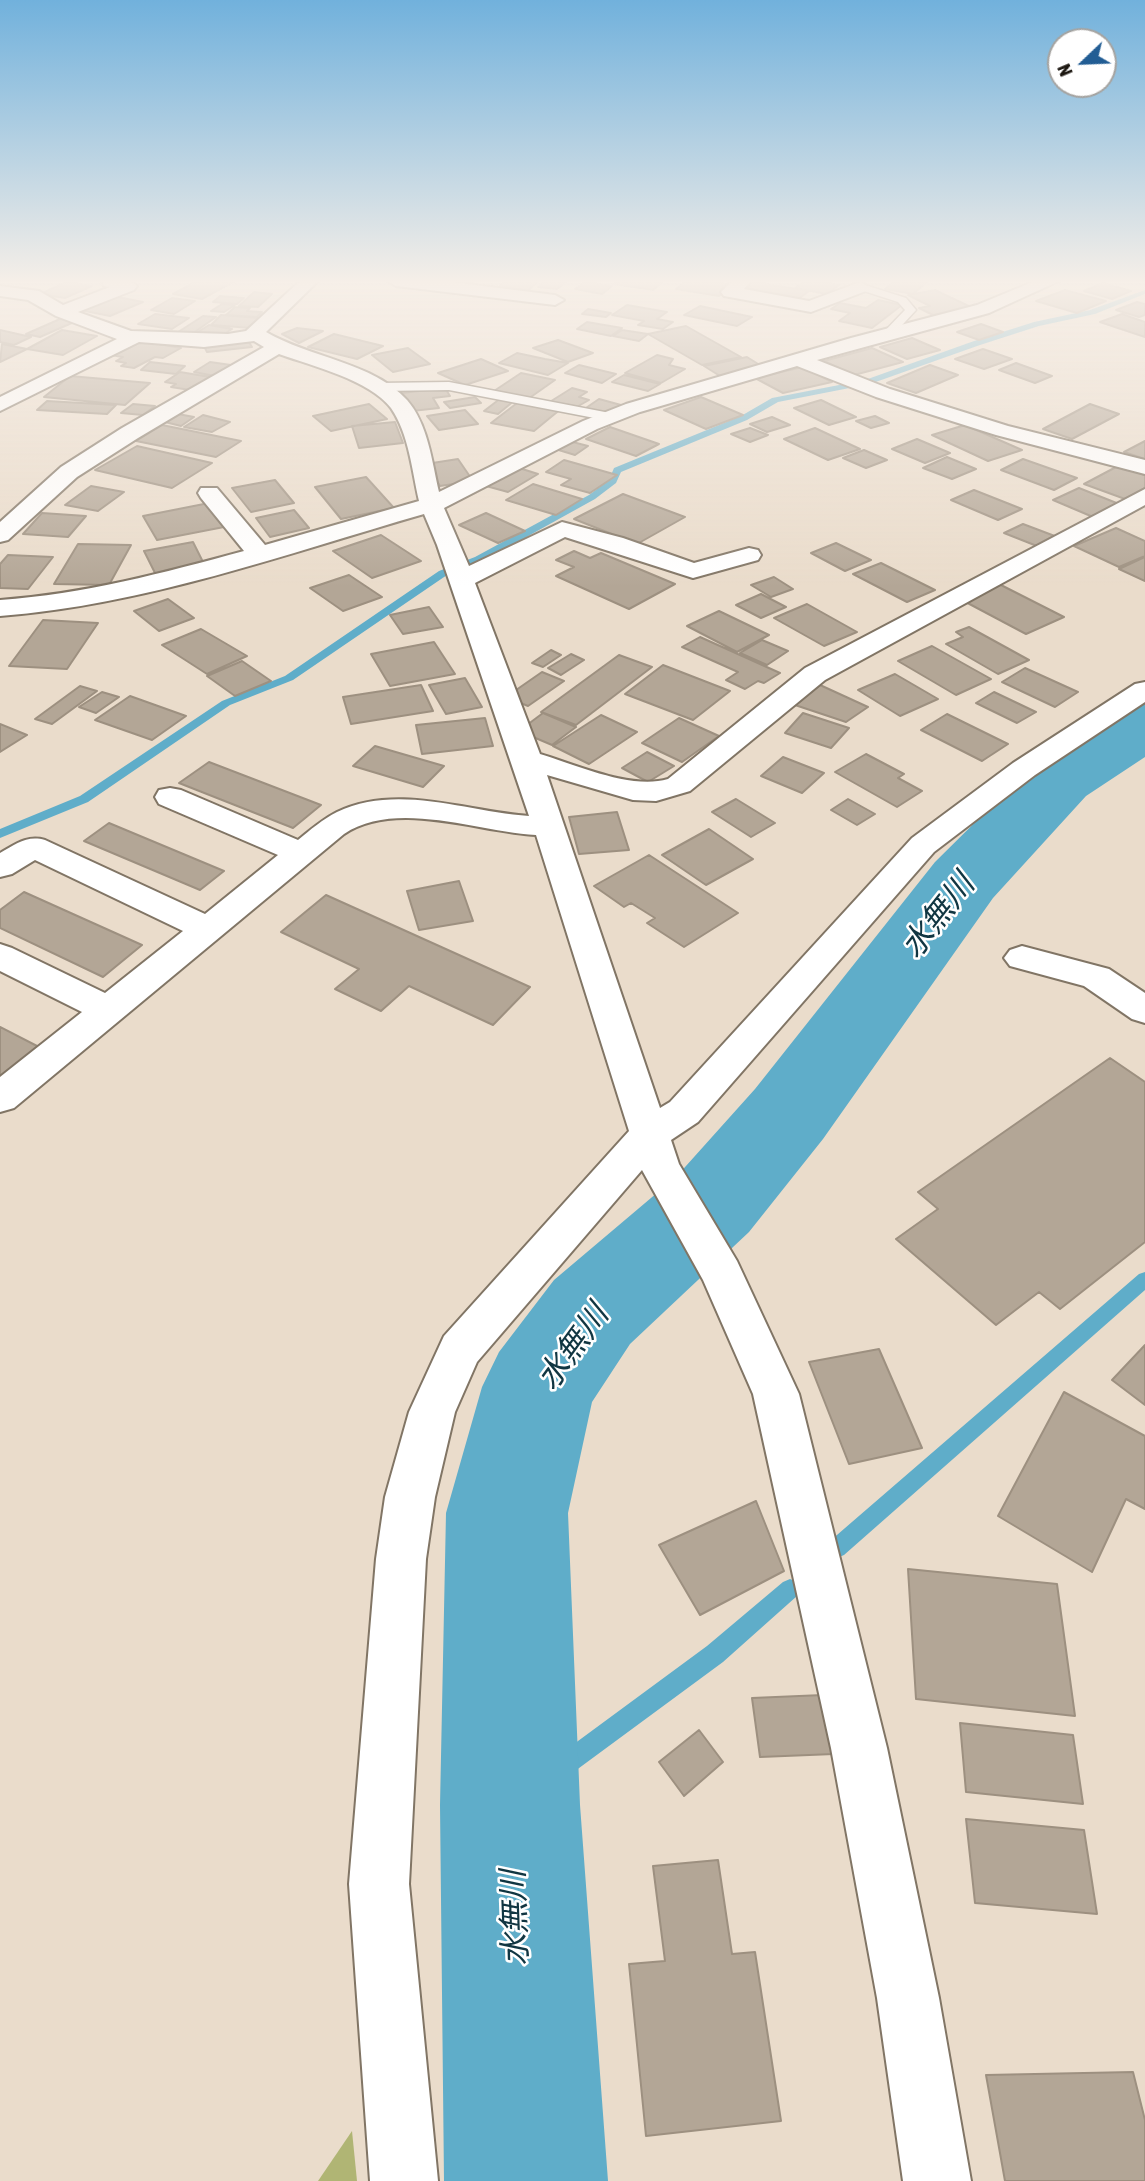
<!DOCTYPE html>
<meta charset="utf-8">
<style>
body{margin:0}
#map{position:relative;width:1145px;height:2181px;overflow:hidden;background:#eadccb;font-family:"Asap Condensed",sans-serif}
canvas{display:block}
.north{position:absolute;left:1047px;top:28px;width:70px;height:70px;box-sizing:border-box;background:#fff;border:2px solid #a5a3a0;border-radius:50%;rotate:247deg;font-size:19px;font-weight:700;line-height:28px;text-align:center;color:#1d1812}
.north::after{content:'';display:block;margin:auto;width:24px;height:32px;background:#225d94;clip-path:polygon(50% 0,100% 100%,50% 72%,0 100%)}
</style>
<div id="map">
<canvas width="1145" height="2181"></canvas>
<div class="north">N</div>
</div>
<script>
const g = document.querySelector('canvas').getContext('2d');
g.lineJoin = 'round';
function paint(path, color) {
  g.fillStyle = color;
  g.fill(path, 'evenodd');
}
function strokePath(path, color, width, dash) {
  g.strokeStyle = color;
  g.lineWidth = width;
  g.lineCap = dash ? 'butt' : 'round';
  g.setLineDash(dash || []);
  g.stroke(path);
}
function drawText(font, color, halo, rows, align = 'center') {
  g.font = font + ' "Asap Condensed","Noto Sans JP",sans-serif';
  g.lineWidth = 5;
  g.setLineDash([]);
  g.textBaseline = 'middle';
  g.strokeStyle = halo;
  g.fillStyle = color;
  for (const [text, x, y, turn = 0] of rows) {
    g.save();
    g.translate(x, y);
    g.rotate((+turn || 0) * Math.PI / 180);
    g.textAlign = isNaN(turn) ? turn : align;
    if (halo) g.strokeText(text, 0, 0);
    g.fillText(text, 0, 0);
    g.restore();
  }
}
paint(new Path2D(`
 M 352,2131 L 357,2181 L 318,2181 Z`), '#b0b574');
paint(new Path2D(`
 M 1145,290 L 1145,294 L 1095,314 L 1039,326 L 980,345 L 870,384 L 778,402 L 747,420 L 621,472 L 616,483 L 595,499 L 483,561 L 447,575 L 293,680 L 230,705 L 88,802 L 0,838 L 0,829 L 80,796 L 222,701 L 285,676 L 439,571 L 475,557 L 589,495 L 609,480 L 614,468 L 741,416 L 772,398 L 865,380 L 974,341 L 1034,322 L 1090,310 Z
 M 1145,1272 L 1145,1290 L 844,1555 L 837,1558 L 830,1555 L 827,1548 L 830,1541 L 1139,1274 Z
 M 790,1579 L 797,1582 L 801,1589 L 797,1596 L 723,1662 L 518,1813 L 510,1817 L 502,1813 L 498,1805 L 502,1797 L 707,1646 L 783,1582 Z`), '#5fadc9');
paint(new Path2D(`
 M 1145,704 L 1145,757 L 1086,796 L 993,898 L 823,1139 L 749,1232 L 630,1344 L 592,1402 L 568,1513 L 580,1805 L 608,2181 L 444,2181 L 440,1805 L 446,1513 L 482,1387 L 499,1352 L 554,1280 L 677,1176 L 755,1089 L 935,862 L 1034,764 L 1120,710 Z`), '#5fadc9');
const building = new Path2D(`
 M 197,281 L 235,281 L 202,299 L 173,294 Z
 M 505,281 L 538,281 L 528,291 L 498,288 Z
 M 545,281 L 560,281 L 566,282 L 557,289 L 538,287 Z
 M 618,281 L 660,281 L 662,282 L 653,290 L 614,284 Z
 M 686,281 L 708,281 L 731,285 L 719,296 L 676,289 Z
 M 805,281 L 816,281 L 839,285 L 827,294 L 795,288 Z
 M 895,281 L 928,281 L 913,294 L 885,289 Z
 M 67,282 L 92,286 L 65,298 L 40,294 Z
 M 585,282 L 612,286 L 602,294 L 575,289 Z
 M 755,282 L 809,291 L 797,300 L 743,290 Z
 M 1103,283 L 1131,291 L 1112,299 L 1084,291 Z
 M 935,290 L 973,308 L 933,315 L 919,308 L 930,306 L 908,295 Z
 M 1065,290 L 1106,301 L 1077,313 L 1036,301 Z
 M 254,292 L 272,294 L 258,307 L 239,306 Z
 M 113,296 L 143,302 L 110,316 L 80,310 Z
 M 220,296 L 244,298 L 237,304 L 213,302 Z
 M 172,298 L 195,301 L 174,314 L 151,310 Z
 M 878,300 L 902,305 L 872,328 L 839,321 L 850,313 L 831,309 L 840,303 L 866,308 Z
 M 1137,302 L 1145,304 L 1145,315 L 1139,317 L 1116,310 Z
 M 222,304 L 235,305 L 224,312 L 211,311 Z
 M 627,305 L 667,312 L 657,319 L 673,322 L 663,329 L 638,325 L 644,321 L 612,315 Z
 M 700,306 L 752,317 L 737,326 L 684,315 Z
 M 235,307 L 250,308 L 247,311 L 262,312 L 257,317 L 226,315 Z
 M 588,309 L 611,313 L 606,317 L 582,314 Z
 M 155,314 L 189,318 L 172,329 L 138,324 Z
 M 1122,314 L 1145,322 L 1145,337 L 1100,322 Z
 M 221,315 L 260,318 L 251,328 L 211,325 Z
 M 203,316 L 216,317 L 189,336 L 175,334 Z
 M 60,319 L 74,322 L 40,337 L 26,334 Z
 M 587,322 L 622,328 L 611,336 L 577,329 Z
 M 981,324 L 1003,332 L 979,340 L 957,332 Z
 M 209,325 L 232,329 L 213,341 L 190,337 Z
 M 686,326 L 741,357 L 702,365 L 648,334 Z
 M 297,328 L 323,331 L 299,343 L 282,334 Z
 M 0,330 L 31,337 L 14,345 L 0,342 Z
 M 62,330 L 97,336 L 63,355 L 27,349 Z
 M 622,330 L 648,334 L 639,341 L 613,336 Z
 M 334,334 L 383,346 L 357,359 L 308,347 Z
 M 912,338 L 940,350 L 907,359 L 880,347 Z
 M 136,340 L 181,348 L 163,358 L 155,357 L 134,368 L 121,366 L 126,363 L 116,361 L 123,357 L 110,355 Z
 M 558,340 L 593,353 L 568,362 L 533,348 Z
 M 249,342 L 252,347 L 207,352 L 204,346 Z
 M 2,344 L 27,349 L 0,362 Z
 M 408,348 L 430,364 L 393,372 L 372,355 Z
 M 872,348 L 903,362 L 854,375 L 824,361 Z
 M 983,349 L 1012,359 L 984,369 L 955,359 Z
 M 517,353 L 545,359 L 568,363 L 548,375 L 499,363 Z
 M 657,355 L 673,359 L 669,365 L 685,369 L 661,383 L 625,373 Z
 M 747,357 L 763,367 L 720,376 L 704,366 Z
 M 481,359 L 508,371 L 465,385 L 438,373 Z
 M 150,362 L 185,366 L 176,374 L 141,370 Z
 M 210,362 L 231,365 L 215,376 L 194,372 Z
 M 1016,363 L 1052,376 L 1035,383 L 999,370 Z
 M 579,365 L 616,374 L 602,383 L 565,373 Z
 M 930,365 L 958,375 L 916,393 L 887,383 Z
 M 803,367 L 832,382 L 783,393 L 755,378 Z
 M 180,372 L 210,377 L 190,390 L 171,387 L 176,384 L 165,382 Z
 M 521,373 L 555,380 L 528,399 L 494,391 Z
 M 624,375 L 660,384 L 648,391 L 612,382 Z
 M 70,376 L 150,383 L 125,405 L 44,397 Z
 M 445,388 L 450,396 L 433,398 L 439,408 L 412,411 L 402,393 Z
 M 572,388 L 587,392 L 579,397 L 589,400 L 573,409 L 548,403 Z
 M 475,397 L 481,403 L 450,408 L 444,402 Z
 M 701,397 L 743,415 L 706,429 L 664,410 Z
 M 501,398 L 515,400 L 498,414 L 484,411 Z
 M 599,399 L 621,405 L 606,415 L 583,410 Z
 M 521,400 L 562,408 L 534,431 L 491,423 Z
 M 821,400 L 856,417 L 829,425 L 794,408 Z
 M 47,401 L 116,405 L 107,414 L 37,410 Z
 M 133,404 L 155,406 L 143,415 L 121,413 Z
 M 369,404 L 387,419 L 331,431 L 313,416 Z
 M 1090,404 L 1119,414 L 1072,439 L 1043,429 Z
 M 465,410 L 478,424 L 439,430 L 427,416 Z
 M 178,414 L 194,417 L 181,426 L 165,422 Z
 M 203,415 L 230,422 L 212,432 L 184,427 Z
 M 875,416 L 889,423 L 871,428 L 856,421 Z
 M 772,417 L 790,425 L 767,432 L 750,424 Z
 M 395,422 L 403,443 L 359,448 L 352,426 Z
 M 162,425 L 241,441 L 216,457 L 136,441 Z
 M 965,425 L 1022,450 L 988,461 L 932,435 Z
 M 610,427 L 659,444 L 636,456 L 586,439 Z
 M 750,428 L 768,435 L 750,442 L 731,434 Z
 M 815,428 L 860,449 L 828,460 L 784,439 Z
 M 917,439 L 950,453 L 925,463 L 892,449 Z
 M 565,440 L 588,446 L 575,455 L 552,448 Z
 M 1145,441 L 1145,459 L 1124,452 Z
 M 137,446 L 212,463 L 172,488 L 95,470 Z
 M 864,450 L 887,460 L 866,468 L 843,458 Z
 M 947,457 L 976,469 L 952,479 L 923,468 Z
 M 458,459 L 473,481 L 440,486 L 426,464 Z
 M 1023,459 L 1077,478 L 1054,490 L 1001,470 Z
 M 564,460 L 617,475 L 590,493 L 561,485 L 571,479 L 546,472 Z
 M 1118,466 L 1145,475 L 1145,488 L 1125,499 L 1084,484 Z
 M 516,467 L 538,474 L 508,492 L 486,486 Z
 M 366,477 L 394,508 L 341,519 L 315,487 Z
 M 275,480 L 294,503 L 251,512 L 232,488 Z
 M 533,484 L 582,499 L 556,515 L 506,500 Z
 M 91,486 L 124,492 L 98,511 L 65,505 Z
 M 1079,488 L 1119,504 L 1093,517 L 1053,500 Z
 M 974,490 L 1022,509 L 998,520 L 951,500 Z
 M 623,494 L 685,517 L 637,544 L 574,519 Z
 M 209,503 L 224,527 L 157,540 L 143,516 Z
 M 294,510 L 309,528 L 270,537 L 256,518 Z
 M 42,513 L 86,516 L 68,537 L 23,534 Z
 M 486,513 L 525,531 L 498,543 L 459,525 Z
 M 1023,524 L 1060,538 L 1042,548 L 1004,533 Z
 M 1116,528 L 1145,541 L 1145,556 L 1119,567 L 1074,546 Z
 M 381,535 L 421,561 L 372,578 L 333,551 Z
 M 193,542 L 205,566 L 156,575 L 144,551 Z
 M 836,543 L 871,560 L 845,571 L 811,553 Z
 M 78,544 L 131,545 L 109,585 L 54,584 Z
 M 574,551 L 590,558 L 601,553 L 675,584 L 629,609 L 556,576 L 574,567 L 556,560 Z
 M 8,555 L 53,557 L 28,589 L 0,588 L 0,564 Z
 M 1145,557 L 1145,581 L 1119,569 Z
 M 881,563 L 935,590 L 907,602 L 853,574 Z
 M 349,575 L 382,597 L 343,611 L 310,588 Z
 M 774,577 L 793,589 L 771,597 L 751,585 Z
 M 997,583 L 1064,617 L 1026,634 L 960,599 Z
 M 761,594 L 786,607 L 761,618 L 736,605 Z
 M 168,599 L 194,618 L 159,631 L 134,611 Z
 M 807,604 L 857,632 L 824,646 L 774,618 Z
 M 429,607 L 443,627 L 403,634 L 390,615 Z
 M 719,611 L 769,635 L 737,652 L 687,626 Z
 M 43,620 L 98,623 L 67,669 L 9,666 Z
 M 969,627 L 1029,660 L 998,674 L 946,644 L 963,637 L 956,632 Z
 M 201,629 L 247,656 L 207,674 L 162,645 Z
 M 700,637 L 780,673 L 764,683 L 758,681 L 745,689 L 726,680 L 738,672 L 682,647 Z
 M 762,640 L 788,651 L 767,665 L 740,653 Z
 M 434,642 L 455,674 L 390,686 L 371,654 Z
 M 932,646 L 991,679 L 956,695 L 898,661 Z
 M 551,650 L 561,655 L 543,667 L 532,663 Z
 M 571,654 L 584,660 L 561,675 L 548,668 Z
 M 619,655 L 652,667 L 576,725 L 541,712 Z
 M 242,661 L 271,681 L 235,696 L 207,676 Z
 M 663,665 L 730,691 L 693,720 L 625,694 Z
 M 1025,668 L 1078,692 L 1055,707 L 1002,682 Z
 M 542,672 L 564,681 L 528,706 L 506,697 Z
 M 895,674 L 938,699 L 900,716 L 858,690 Z
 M 465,678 L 482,707 L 446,714 L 429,685 Z
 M 421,685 L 433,711 L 351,724 L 343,697 Z
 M 820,685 L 868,707 L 846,722 L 795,705 Z
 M 80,686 L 97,691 L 52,724 L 35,719 Z
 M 102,692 L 119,697 L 96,713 L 79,707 Z
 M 994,692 L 1036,712 L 1017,723 L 976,703 Z
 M 130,696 L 186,716 L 152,740 L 95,720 Z
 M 543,713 L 576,727 L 552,745 L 519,731 Z
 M 803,713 L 849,728 L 831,748 L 785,733 Z
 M 947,714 L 1008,744 L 982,761 L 921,730 Z
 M 601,715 L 637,732 L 589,764 L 553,746 Z
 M 485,718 L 493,746 L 422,754 L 416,725 Z
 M 679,718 L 719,736 L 682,762 L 642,743 Z
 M 0,724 L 27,735 L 0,752 Z
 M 375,746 L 444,766 L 423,787 L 353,766 Z
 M 647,752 L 674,766 L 648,782 L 622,768 Z
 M 866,754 L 904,774 L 898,778 L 922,791 L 897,807 L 835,772 Z
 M 783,757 L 824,773 L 802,793 L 761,776 Z
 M 209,762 L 321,805 L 293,828 L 179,783 Z
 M 736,799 L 775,823 L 751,837 L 712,812 Z
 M 848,799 L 875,814 L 857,825 L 831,810 Z
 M 617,812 L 629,850 L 579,854 L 569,817 Z
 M 109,823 L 224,871 L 200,890 L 84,841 Z
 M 709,829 L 753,859 L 706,885 L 662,855 Z
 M 649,855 L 738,913 L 684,947 L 647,923 L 655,918 L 631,903 L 624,907 L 594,886 Z
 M 459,881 L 473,921 L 419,930 L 407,891 Z
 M 24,892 L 142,945 L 103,977 L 0,928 L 0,910 Z
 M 326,895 L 530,987 L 493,1025 L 409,986 L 381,1011 L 335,989 L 359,969 L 281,932 Z
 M 0,1027 L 39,1047 L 0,1080 Z
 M 1110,1058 L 1145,1082 L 1145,1242 L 1060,1309 L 1039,1292 L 996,1325 L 896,1239 L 938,1209 L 918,1192 Z
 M 1145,1345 L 1145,1405 L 1112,1380 Z
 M 879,1349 L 922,1448 L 849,1464 L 809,1362 Z
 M 1064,1392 L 1145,1436 L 1145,1509 L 1126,1499 L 1092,1572 L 998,1516 Z
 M 756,1501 L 784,1571 L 700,1615 L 659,1545 Z
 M 908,1569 L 1057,1584 L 1075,1716 L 916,1699 Z
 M 823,1695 L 834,1754 L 760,1757 L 752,1698 Z
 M 960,1723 L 1073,1735 L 1083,1804 L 966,1792 Z
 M 699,1730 L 723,1762 L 684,1796 L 659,1762 Z
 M 966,1819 L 1084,1830 L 1097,1914 L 975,1903 Z
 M 718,1860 L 732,1954 L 755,1952 L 781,2121 L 646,2136 L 629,1964 L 665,1961 L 653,1866 Z
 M 1133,2072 L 1145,2120 L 1145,2181 L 1005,2181 L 986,2075 Z`);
paint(building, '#b3a696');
strokePath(building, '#9d9080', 2);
const lane = new Path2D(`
 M 868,286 L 906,298 L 916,310 L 892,336 L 882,334 L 905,310 L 898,302 L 864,291 L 863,289 Z
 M 449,382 L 610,413 L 616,417 L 610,421 L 449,390 L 379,391 L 373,387 L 379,383 Z`);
const street = new Path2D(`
 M 102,281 L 130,281 L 137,286 L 134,290 L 78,312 L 131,331 L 228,334 L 246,331 L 300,281 L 318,281 L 266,332 C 308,357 374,363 407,400 C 428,424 432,462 439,492 L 583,421 L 626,404 L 851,338 L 977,305 L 1035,281 L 1059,281 L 989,313 L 817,360 L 890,389 L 1008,426 L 1145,460 L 1145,474 L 996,435 L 876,397 L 797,366 L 640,412 L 597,429 L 444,508 L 469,566 L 562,522 L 623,538 L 694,563 L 749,548 L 758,550 L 761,555 L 758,560 L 693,578 L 565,537 L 475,583 L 540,754 C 577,765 631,790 668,779 L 805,668 L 1145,489 L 1145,505 L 825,680 L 690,791 L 656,801 L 633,800 L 547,775 L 660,1108 L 670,1102 L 912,838 L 1013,763 L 1135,684 L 1145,682 L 1145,702 L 1035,775 L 934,852 L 698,1122 L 671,1140 L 679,1164 L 737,1261 L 799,1394 L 887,1748 L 939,1998 L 971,2181 L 903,2181 L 877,1998 L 831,1748 L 753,1394 L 703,1280 L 642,1170 L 477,1362 L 455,1412 L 435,1497 L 426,1559 L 409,1884 L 438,2181 L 370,2181 L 349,1884 L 376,1559 L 385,1497 L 409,1412 L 444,1336 L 629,1131 L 536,835 C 478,832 396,799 344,834 L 14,1108 L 0,1112 L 0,1077 L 82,1012 L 0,971 L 0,944 L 12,948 L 105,993 L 183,931 L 35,860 L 12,874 L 0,877 L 0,853 C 16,844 27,835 45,840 L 205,914 L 278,855 L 159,804 L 155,797 L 159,790 L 170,788 L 181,790 L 298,840 C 310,830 323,819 337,812 C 398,783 467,812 529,816 L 437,545 L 424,514 C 285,554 145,605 0,616 L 0,600 C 84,594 163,573 244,551 L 201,498 L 198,493 L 201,488 L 217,488 L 265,545 L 419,501 C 412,471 409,434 391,408 C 370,380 312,366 279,354 L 138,438 L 77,477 L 8,540 L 0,542 L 0,522 L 61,467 L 122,428 L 264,347 L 254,341 L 204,347 L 139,342 L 0,411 L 0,397 L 117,339 L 56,316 L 28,300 L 0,296 L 0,286 L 39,291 L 63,305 L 110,287 L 104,286 Z
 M 388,281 L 443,281 L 555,295 L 564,300 L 555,305 L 396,286 Z
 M 732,281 L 751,281 L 744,289 L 809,301 L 860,282 L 869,287 L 866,291 L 811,312 L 724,296 L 721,292 Z
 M 1022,946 L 1109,969 L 1145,993 L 1145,1023 L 1132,1019 L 1084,986 L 1010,966 L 1004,958 L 1010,950 Z`);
strokePath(lane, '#817565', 3);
strokePath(street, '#817565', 4);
paint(lane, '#fff');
paint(street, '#fff');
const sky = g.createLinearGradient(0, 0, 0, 587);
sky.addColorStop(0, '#71b1dc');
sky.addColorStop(0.48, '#f6efe8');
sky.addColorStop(1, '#f6efe800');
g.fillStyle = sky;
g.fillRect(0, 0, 1145, 587);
drawText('italic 32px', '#113642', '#fff', [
 ["水無川",938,916,-52],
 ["水無川",573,1347,-54],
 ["水無川",515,1918,-92]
]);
</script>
